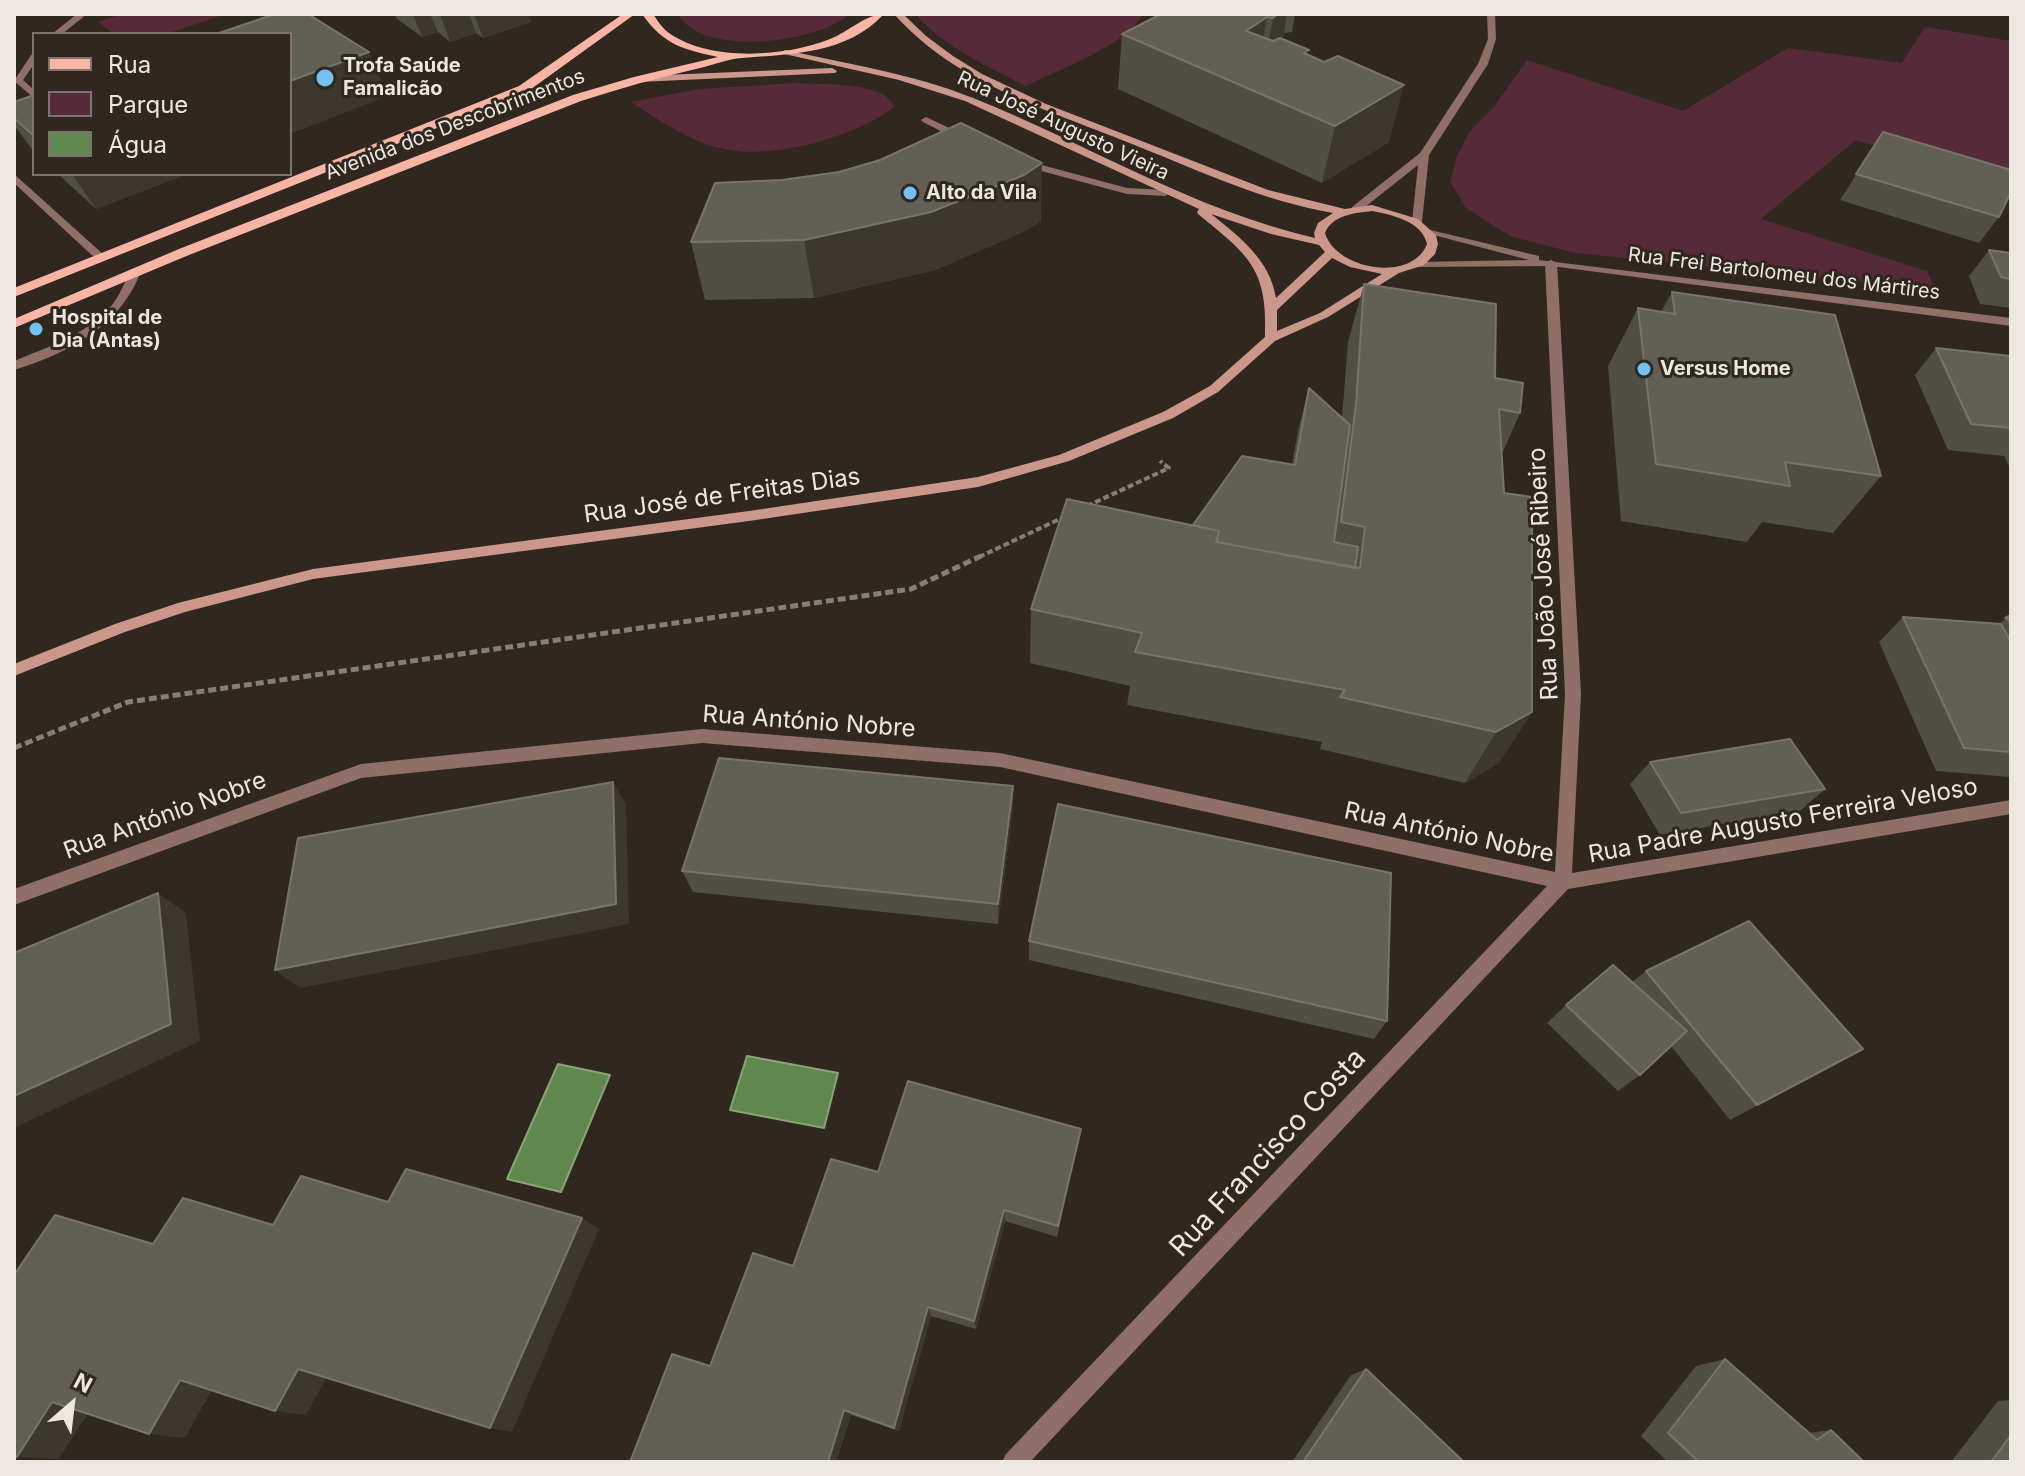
<!DOCTYPE html>
<meta charset="utf-8">
<style>
body{margin:0}
#map{position:relative;width:2025px;height:1476px;overflow:hidden;background:#30271f;font-family:Inter,sans-serif}
canvas{display:block}
.frame{position:absolute;inset:0;border:16px solid #ede7e1;pointer-events:none}
.legend{position:absolute;left:32px;top:32px;width:260px;height:144px;box-sizing:border-box;background:#30271f;border:2px solid #7c746d;margin:0;padding:10px 14px;list-style:none;font-size:24px;color:#ede7e1}
.legend li{display:flex;align-items:center;gap:16px;height:40px}
.legend b{width:40px;border:2px solid #7c746d}
.north{position:absolute;left:32px;top:1364px;width:80px;height:80px;-webkit-text-stroke:6px #30271f;paint-order:stroke;rotate:28deg;font-size:22px;font-weight:700;line-height:32px;text-align:center;color:#ede7e1}
.north::after{content:'';display:block;margin:auto;width:28px;height:36px;background:#ede7e1;clip-path:polygon(50% 0,100% 100%,50% 72%,0 100%)}
</style>
<div id="map">
<canvas width="2025" height="1476"></canvas>
<div class="frame"></div>
<ul class="legend">
<li><b style="height:10px;background:#f8b5a6"></b>Rua</li>
<li><b style="height:22px;background:#572a3a"></b>Parque</li>
<li><b style="height:22px;background:#60874d"></b>Água</li>
</ul>
<div class="north">N</div>
</div>
<script>
const g = document.querySelector('canvas').getContext('2d');
g.lineJoin = 'round';
function paint(path, color) {
  g.fillStyle = color;
  g.fill(path, 'evenodd');
}
function strokePath(path, color, width, dash) {
  g.strokeStyle = color;
  g.lineWidth = width;
  g.lineCap = dash ? 'butt' : 'round';
  g.setLineDash(dash || []);
  g.stroke(path);
}
function drawText(font, color, halo, rows, align = 'center') {
  g.font = font + ' Inter,sans-serif';
  g.lineWidth = 6;
  g.setLineDash([]);
  g.textBaseline = 'middle';
  g.strokeStyle = halo;
  g.fillStyle = color;
  for (const [text, x, y, turn = 0] of rows) {
    g.save();
    g.translate(x, y);
    g.rotate((+turn || 0) * Math.PI / 180);
    g.textAlign = isNaN(turn) ? turn : align;
    if (halo) g.strokeText(text, 0, 0);
    g.fillText(text, 0, 0);
    g.restore();
  }
}
paint(new Path2D(`
 M 122,14 L 226,14 L 166,34 L 114,34 L 98,22 Z
 M 678,14 L 850,14 C 818,43 702,58 678,14 Z
 M 915,14 L 1142,14 C 1135,41 1052,73 1026,86 C 992,69 939,44 915,14 Z
 M 1925,27 L 2011,41 L 2011,187 L 1856,140 L 1761,219 L 1927,271 L 1935,289 L 1575,253 L 1510,236 L 1466,208 L 1450,182 L 1457,156 L 1470,131 L 1493,108 L 1527,60 L 1683,111 L 1788,48 L 1902,63 Z
 M 798,83 C 823,85 885,81 894,107 C 856,137 771,160 724,149 C 689,142 660,120 631,102 L 699,89 Z`), '#572a3a');
const water = new Path2D(`
 M 747,1056 L 838,1073 L 824,1128 L 730,1110 Z
 M 558,1064 L 610,1075 L 561,1192 L 507,1179 Z`);
paint(water, '#60874d');
strokePath(water, '#8aa479', 2);
strokePath(new Path2D(`
 M 1087,506 L 1169,468 L 1160,461
 M 979,557 L 1064,517`), '#867f78', 4, [6, 3]);
strokePath(new Path2D(`
 M 14,748 L 128,702 L 911,589 L 983,555`), '#867f78', 5, [8, 4]);
paint(new Path2D(`
 M 77,14 L 87,14 L 62,34 L 52,34 Z
 M 34,54 L 34,64 L 23,80 L 34,90 L 34,98 L 14,81 L 31,55 Z
 M 926,117 L 968,137 L 969,139 L 960,141 L 923,122 L 921,120 Z
 M 1023,160 L 1127,188 L 1165,190 L 1170,193 L 1165,196 L 1127,194 L 1019,165 L 1018,163 Z
 M 14,174 L 104,255 L 104,259 L 96,259 L 14,183 Z
 M 130,272 L 140,274 C 118,328 68,353 14,370 L 14,361 C 48,347 88,334 112,305 C 120,295 124,283 130,272 Z`), '#906f68');
paint(new Path2D(`
 M 1487,14 L 1495,14 L 1496,39 L 1488,64 L 1429,155 L 1422,222 L 1417,225 L 1412,222 L 1418,165 L 1360,211 L 1352,211 L 1352,207 L 1420,153 L 1478,64 L 1488,39 Z
 M 1551,260 L 1557,263 L 1581,694 L 1572,873 L 2011,800 L 2011,814 L 1568,889 L 1030,1462 L 1002,1462 L 1006,1454 L 1547,886 L 1000,767 L 702,743 L 361,778 L 14,905 L 14,889 L 361,764 L 702,729 L 1000,753 L 1555,872 L 1565,694 L 1545,263 Z`), '#906f68');
paint(new Path2D(`
 M 1422,228 L 1539,256 L 1539,260 L 2011,318 L 2011,326 L 1551,266 L 1418,267 L 1414,266 L 1414,262 L 1529,260 L 1422,232 Z`), '#906f68');
paint(new Path2D(`
 M 894,14 L 903,14 L 926,36 L 953,56 L 982,74 L 1046,104 L 1268,190 L 1345,209 L 1372,205 L 1418,219 L 1436,235 L 1438,244 L 1435,254 L 1424,265 L 1399,273 L 1328,317 L 1275,341 L 1218,392 L 1173,418 L 1069,461 L 978,487 L 749,521 L 313,579 L 185,612 L 125,632 L 14,676 L 14,664 L 115,624 L 178,603 L 313,569 L 749,511 L 978,477 L 1059,455 L 1163,412 L 1210,386 L 1265,337 C 1268,268 1248,255 1198,214 L 1197,212 L 1199,209 L 965,101 L 899,80 L 780,53 L 785,50 C 848,64 913,74 973,98 C 1088,144 1193,210 1315,238 L 1314,233 L 1318,223 L 1333,213 C 1264,201 1202,172 1137,146 C 1052,111 957,85 894,14 ZM 1372,211 C 1392,215 1422,221 1427,244 C 1412,283 1336,270 1325,233 C 1332,215 1355,213 1372,211 ZM 1211,214 L 1271,234 L 1319,245 L 1325,252 L 1276,298 C 1270,260 1240,237 1211,214 ZM 1332,258 L 1350,267 L 1382,274 L 1320,313 L 1277,331 L 1277,310 Z
 M 832,68 L 837,71 L 835,73 L 639,82 L 634,79 L 639,76 Z`), '#cb978b');
paint(new Path2D(`
 M 623,14 L 635,14 L 527,92 L 14,297 L 14,288 L 519,86 Z
 M 642,14 L 653,14 C 657,20 662,28 669,33 C 710,62 785,57 830,39 C 848,32 866,14 884,14 C 847,54 792,54 742,58 C 728,59 713,65 700,68 C 660,77 621,88 581,101 L 189,255 L 14,328 L 14,319 L 179,249 L 573,95 L 634,77 L 718,57 C 682,49 664,45 642,14 Z`), '#f8b5a6');
paint(new Path2D(`
 M 395,14 L 531,14 L 529,15 L 531,22 L 483,38 L 476,33 L 450,42 L 438,32 L 422,37 L 396,18 Z
 M 1161,14 L 1295,14 L 1292,32 L 1284,33 L 1283,39 L 1308,54 L 1389,142 L 1322,183 L 1118,89 L 1122,34 Z
 M 34,95 L 34,152 L 14,125 L 14,102 Z
 M 1883,132 L 1999,217 L 1979,243 L 1840,200 Z
 M 58,174 L 187,174 L 96,209 Z
 M 1041,221 L 1023,232 L 935,270 L 814,298 L 705,300 L 691,242 Z
 M 1989,250 L 2011,253 L 2011,308 L 1980,304 L 1969,276 Z
 M 1364,284 L 1495,378 L 1520,413 L 1502,454 L 1504,493 L 1532,712 L 1499,763 L 1465,783 L 1320,749 L 1322,742 L 1127,705 L 1130,686 L 1030,663 L 1031,609 L 1193,525 L 1292,464 L 1299,426 L 1309,388 L 1342,418 L 1348,342 Z
 M 1672,292 L 1881,476 L 1833,533 L 1762,522 L 1747,542 L 1621,521 L 1608,366 L 1638,308 L 1661,312 Z
 M 1936,348 L 2011,356 L 2011,470 L 2004,456 L 1948,450 L 1915,375 Z
 M 2011,615 L 2011,777 L 1936,771 L 1879,642 L 1903,617 L 1999,624 Z
 M 1650,762 L 1825,789 L 1800,811 L 1660,835 L 1630,784 Z
 M 1013,808 L 998,924 L 693,892 L 682,871 Z
 M 1029,941 L 1387,1021 L 1374,1039 L 1029,960 Z
 M 1646,971 L 1863,1049 L 1730,1120 L 1671,1046 L 1640,1075 L 1618,1091 L 1547,1023 L 1566,1005 L 1632,982 Z
 M 1081,1129 L 1057,1237 L 1005,1221 L 976,1329 L 931,1316 L 899,1431 L 851,1415 L 836,1462 L 630,1462 L 793,1266 Z
 M 1725,1359 L 1808,1433 L 1831,1430 L 1864,1462 L 1668,1462 L 1641,1436 L 1696,1366 Z
 M 1366,1369 L 1464,1462 L 1292,1462 L 1351,1375 Z
 M 2011,1400 L 2011,1462 L 1951,1462 L 1998,1401 Z`), '#514f43');
paint(new Path2D(`
 M 413,14 L 430,14 L 438,32 L 422,37 Z
 M 440,14 L 469,14 L 476,33 L 450,42 Z
 M 474,14 L 531,14 L 529,15 L 531,22 L 483,38 Z
 M 1277,14 L 1287,14 L 1282,43 L 1263,73 L 1273,18 Z
 M 1267,17 L 1258,72 L 1246,31 Z
 M 369,52 L 388,96 L 290,134 L 290,81 Z
 M 1404,85 L 1389,142 L 1322,183 L 1335,126 Z
 M 1042,163 L 1041,221 L 1023,232 L 935,270 L 814,298 L 804,240 Z
 M 72,174 L 187,174 L 96,209 Z
 M 1532,712 L 1499,763 L 1465,783 L 1496,732 Z
 M 613,782 L 626,804 L 629,924 L 300,988 L 275,970 Z
 M 1013,786 L 1013,808 L 998,924 L 998,904 Z
 M 158,893 L 186,913 L 200,1041 L 14,1128 L 14,1096 Z
 M 1004,1210 L 1005,1221 L 976,1329 L 974,1321 Z
 M 582,1218 L 599,1229 L 512,1432 L 490,1428 Z
 M 928,1307 L 931,1316 L 899,1431 L 894,1428 Z
 M 298,1369 L 328,1375 L 306,1415 L 275,1411 Z
 M 180,1380 L 214,1386 L 185,1438 L 149,1434 Z
 M 52,1402 L 92,1407 L 59,1459 L 17,1457 Z
 M 844,1410 L 851,1415 L 836,1462 L 828,1462 Z`), '#3d382d');
const building = new Path2D(`
 M 275,14 L 308,14 L 369,52 L 290,81 L 290,34 L 216,34 Z
 M 1161,14 L 1277,14 L 1273,18 L 1267,17 L 1246,31 L 1273,41 L 1280,38 L 1309,50 L 1304,53 L 1324,62 L 1338,56 L 1404,85 L 1335,126 L 1122,34 Z
 M 34,95 L 34,136 L 14,118 L 14,102 Z
 M 961,123 L 1042,163 L 1024,175 L 931,212 L 804,240 L 691,242 L 715,183 L 782,180 L 839,172 L 880,160 Z
 M 1883,132 L 2011,170 L 2011,192 L 1999,217 L 1856,174 Z
 M 1989,250 L 2011,253 L 2011,279 L 2001,277 Z
 M 1364,284 L 1496,304 L 1495,378 L 1523,383 L 1520,413 L 1499,409 L 1504,493 L 1532,497 L 1532,712 L 1496,732 L 1340,697 L 1345,690 L 1135,652 L 1142,633 L 1031,609 L 1067,499 L 1219,531 L 1216,542 L 1360,568 L 1365,527 L 1341,522 L 1356,404 Z
 M 1672,292 L 1835,315 L 1881,476 L 1785,462 L 1790,486 L 1656,464 L 1638,308 L 1675,314 Z
 M 1936,348 L 2011,356 L 2011,428 L 1971,424 Z
 M 1309,388 L 1350,425 L 1334,542 L 1358,547 L 1355,568 L 1217,542 L 1219,531 L 1193,525 L 1242,456 L 1295,465 Z
 M 2011,615 L 2011,622 L 2005,618 Z
 M 1903,617 L 2001,624 L 2011,642 L 2011,752 L 1964,748 Z
 M 1790,739 L 1825,789 L 1681,813 L 1650,762 Z
 M 719,758 L 1013,786 L 998,904 L 682,871 Z
 M 613,782 L 616,904 L 275,970 L 298,838 Z
 M 1058,804 L 1391,873 L 1387,1021 L 1029,941 Z
 M 158,893 L 171,1024 L 14,1096 L 14,953 Z
 M 1749,921 L 1863,1049 L 1757,1105 L 1646,971 Z
 M 1613,965 L 1687,1031 L 1640,1075 L 1566,1005 Z
 M 908,1081 L 1081,1129 L 1058,1226 L 1004,1210 L 974,1321 L 928,1307 L 894,1428 L 844,1410 L 828,1462 L 630,1462 L 672,1354 L 710,1366 L 753,1253 L 793,1266 L 831,1159 L 878,1172 Z
 M 406,1169 L 582,1218 L 490,1428 L 298,1369 L 275,1411 L 180,1380 L 149,1434 L 52,1402 L 17,1457 L 14,1456 L 14,1275 L 55,1215 L 153,1244 L 183,1198 L 273,1225 L 301,1176 L 388,1202 Z
 M 1725,1359 L 1817,1440 L 1831,1430 L 1864,1462 L 1699,1462 L 1668,1433 Z
 M 1366,1369 L 1464,1462 L 1303,1462 Z
 M 2011,1435 L 2011,1462 L 1991,1462 Z`);
paint(building, '#626054');
strokePath(building, '#77756a', 2);
for (const [x, y, r, color] of [
 [325,78,10,"#73c1f5"],
 [910,193,8,"#73c1f5"],
 [36,329,8,"#73c1f5"],
 [1644,369,8,"#73c1f5"]
]) {
  const dot = new Path2D();
  dot.arc(x, y, r, 0, 2 * Math.PI);
  g.fillStyle = color;
  g.fill(dot);
  strokePath(dot, '#30271f', 3);
}
drawText('bold 20px', '#ede7e1', '#30271f', [
 ["Trofa Saúde",343,66],
 ["Famalicão",343,89],
 ["Alto da Vila",926,193],
 ["Hospital de",52,318],
 ["Dia (Antas)",52,341],
 ["Versus Home",1660,369]
], 'left');
drawText('20px', '#ede7e1', '#30271f', [
 ["Avenida dos Descobrimentos",455,125,-21],
 ["Rua José Augusto Vieira",1063,126,25],
 ["Rua Frei Bartolomeu dos Mártires",1784,274,7]
]);
drawText('24px', '#ede7e1', '#30271f', [
 ["Rua José de Freitas Dias",722,496,-8],
 ["Rua João José Ribeiro",1544,574,-93],
 ["Rua António Nobre",809,722,4],
 ["Rua António Nobre",165,816,-20],
 ["Rua Padre Augusto Ferreira Veloso",1783,821,-10],
 ["Rua António Nobre",1449,833,12]
]);
drawText('28px', '#ede7e1', '#30271f', [
 ["Rua Francisco Costa",1268,1153,-47]
]);
</script>
